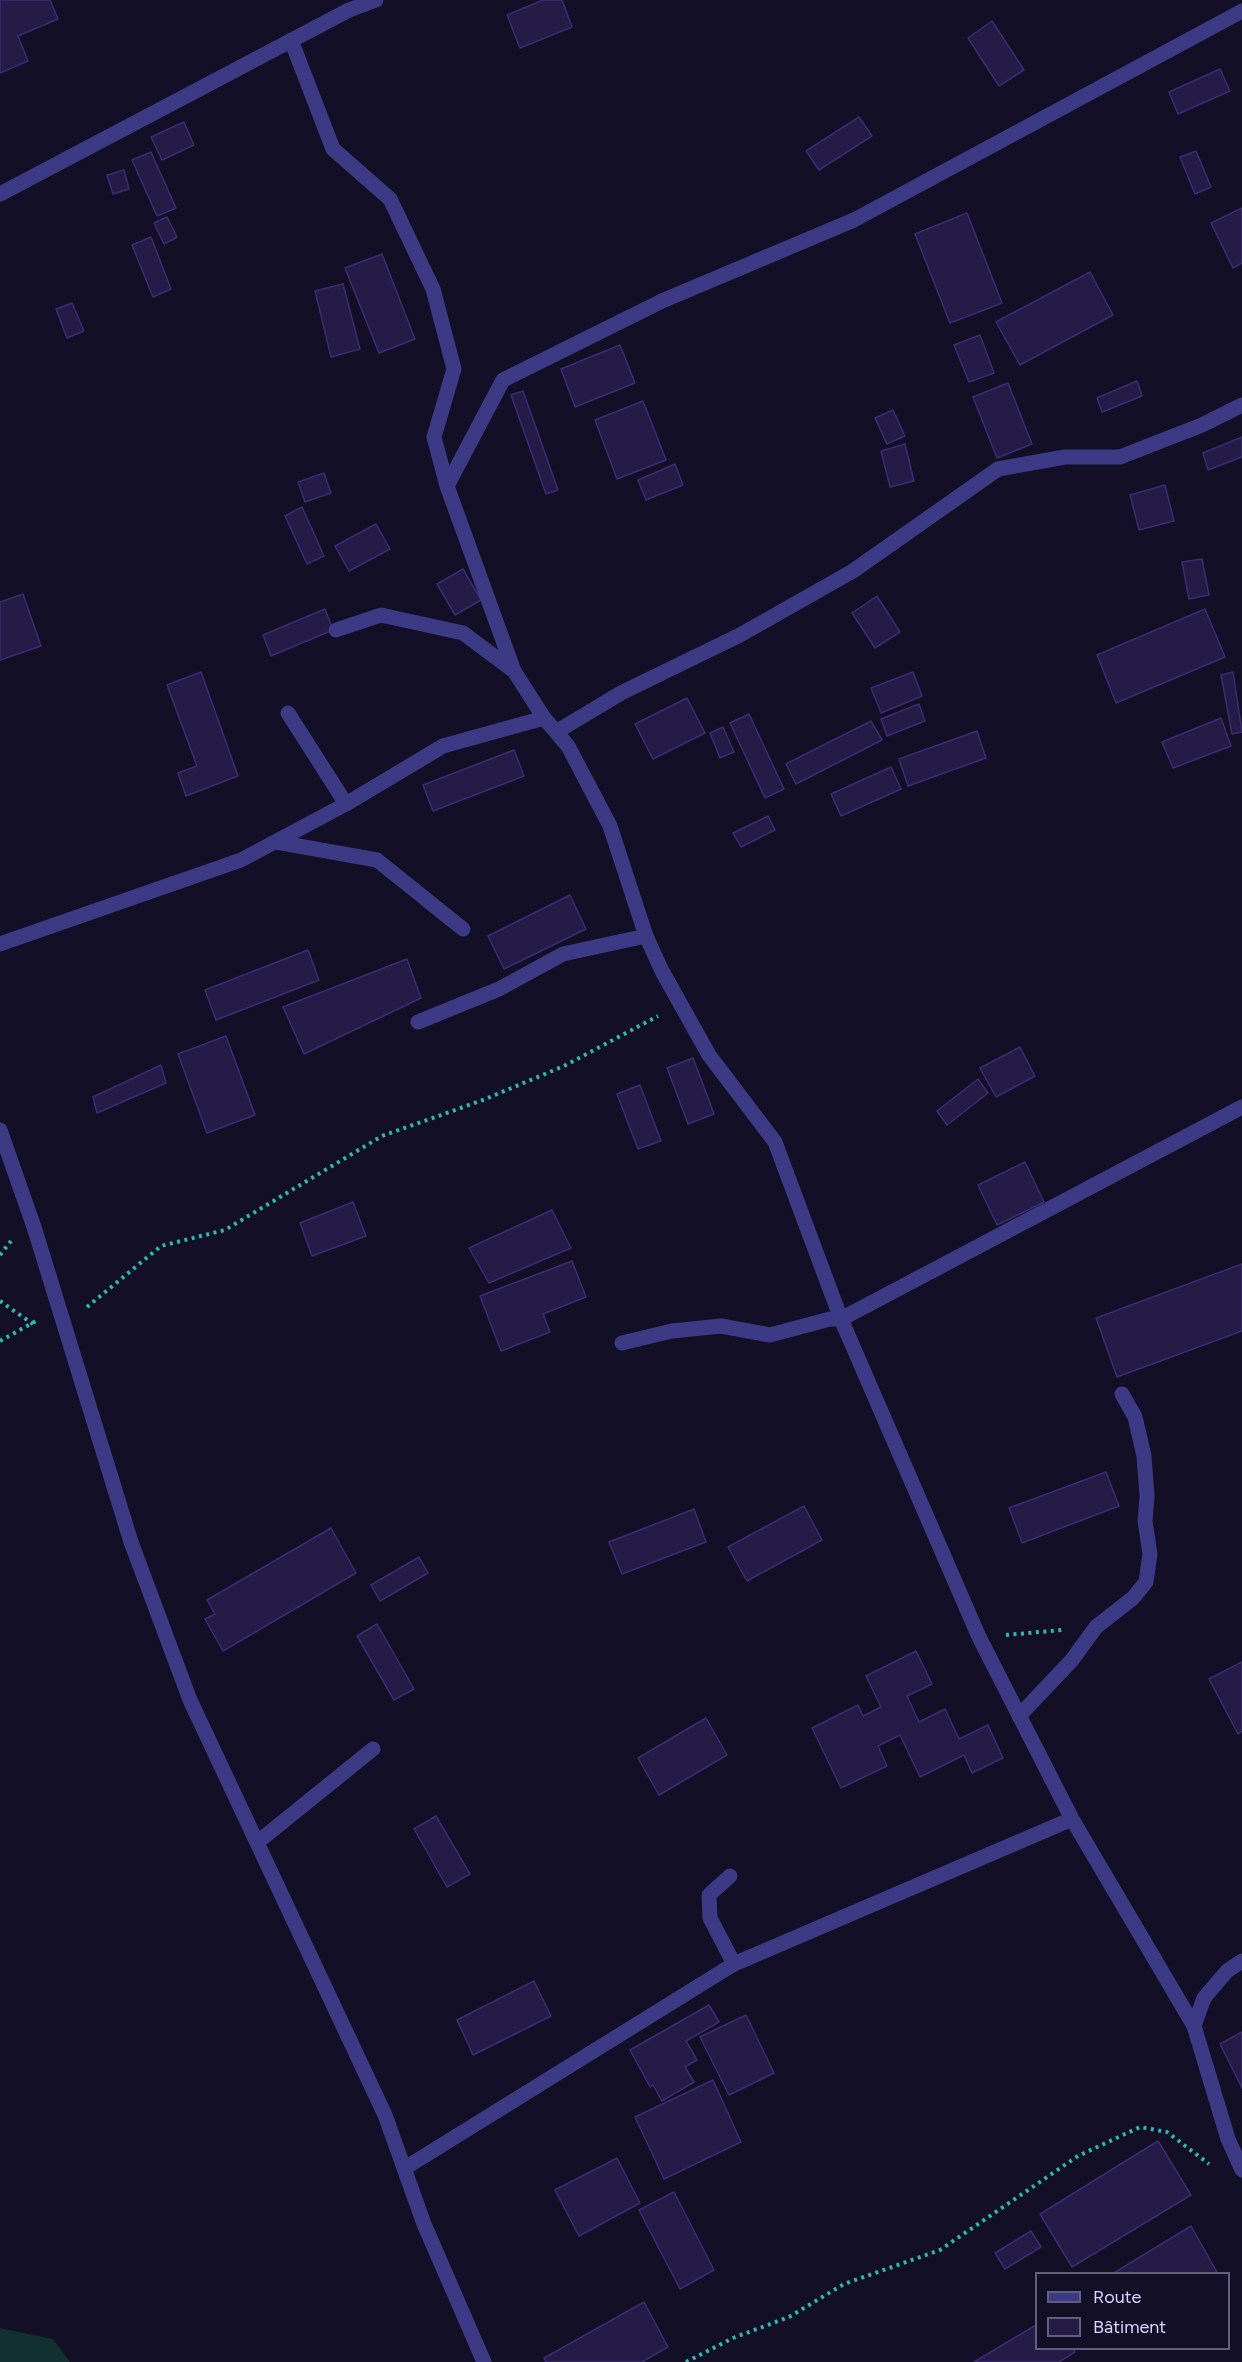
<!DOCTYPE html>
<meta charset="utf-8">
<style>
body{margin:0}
#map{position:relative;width:1242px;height:2362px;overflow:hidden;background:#130f26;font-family:Figtree,sans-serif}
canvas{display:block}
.legend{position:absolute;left:1035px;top:2272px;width:195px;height:78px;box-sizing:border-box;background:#130f26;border:2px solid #625e7d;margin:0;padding:8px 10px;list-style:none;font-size:18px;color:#d9d4ff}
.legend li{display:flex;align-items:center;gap:12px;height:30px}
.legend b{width:30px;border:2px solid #625e7d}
</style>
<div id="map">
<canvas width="1242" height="2362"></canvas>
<ul class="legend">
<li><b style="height:8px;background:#3d3a85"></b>Route</li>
<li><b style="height:16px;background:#241b47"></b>Bâtiment</li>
</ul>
</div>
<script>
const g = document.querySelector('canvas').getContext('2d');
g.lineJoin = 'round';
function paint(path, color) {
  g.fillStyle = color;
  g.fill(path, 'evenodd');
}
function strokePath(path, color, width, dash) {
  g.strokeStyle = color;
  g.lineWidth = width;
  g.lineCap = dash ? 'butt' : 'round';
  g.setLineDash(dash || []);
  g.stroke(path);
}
paint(new Path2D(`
 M 0,2328 L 53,2339 L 70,2362 L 0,2362 Z`), '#12302f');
const building = new Path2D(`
 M 0,0 L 50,0 L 58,19 L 18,36 L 28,61 L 0,73 Z
 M 543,0 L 562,0 L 572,27 L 520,48 L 507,15 Z
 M 992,21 L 1024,70 L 999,86 L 968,38 Z
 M 1220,69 L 1230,91 L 1178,114 L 1169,92 Z
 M 859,117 L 872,136 L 819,170 L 806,151 Z
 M 184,122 L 194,145 L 162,160 L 151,137 Z
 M 1196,151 L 1211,187 L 1195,194 L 1180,157 Z
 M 151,152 L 176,208 L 157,216 L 132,160 Z
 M 124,170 L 129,189 L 113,194 L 107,175 Z
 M 1242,208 L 1242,263 L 1233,268 L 1211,223 Z
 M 967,213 L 1002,303 L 950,323 L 915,234 Z
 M 167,217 L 177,237 L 164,244 L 154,223 Z
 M 151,237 L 171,289 L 153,297 L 132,245 Z
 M 382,254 L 415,339 L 379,353 L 345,268 Z
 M 1090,272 L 1113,315 L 1020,365 L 996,322 Z
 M 343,284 L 360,349 L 331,357 L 315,291 Z
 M 72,303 L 84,331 L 67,338 L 56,309 Z
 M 980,335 L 994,373 L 969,382 L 954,345 Z
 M 620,345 L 635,383 L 575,407 L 561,369 Z
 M 1137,381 L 1142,396 L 1102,412 L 1097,398 Z
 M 1008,383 L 1032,444 L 997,458 L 973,397 Z
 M 523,391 L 558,490 L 546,494 L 511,395 Z
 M 643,401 L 666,460 L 617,479 L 595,420 Z
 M 893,410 L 905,436 L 887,444 L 875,418 Z
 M 1242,437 L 1242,457 L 1208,470 L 1203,453 Z
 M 905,444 L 914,481 L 890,487 L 881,451 Z
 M 675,464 L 683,485 L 646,500 L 638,480 Z
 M 324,473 L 331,493 L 305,502 L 298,482 Z
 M 1165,485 L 1174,521 L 1139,530 L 1130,495 Z
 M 302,507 L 324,556 L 307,564 L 285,516 Z
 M 376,524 L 390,549 L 349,571 L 335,546 Z
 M 1202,559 L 1209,595 L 1189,599 L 1182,562 Z
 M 463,569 L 481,600 L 455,615 L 437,584 Z
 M 23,594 L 41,646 L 0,660 L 0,602 Z
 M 877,596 L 900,632 L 875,648 L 852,613 Z
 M 325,609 L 333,630 L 271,656 L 263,635 Z
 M 1205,609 L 1225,657 L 1116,703 L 1097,655 Z
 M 201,672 L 238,776 L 186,796 L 178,773 L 197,766 L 167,685 Z
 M 913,672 L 922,696 L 881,713 L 871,688 Z
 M 1233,672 L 1242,732 L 1232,734 L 1221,675 Z
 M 687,698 L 705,733 L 653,759 L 635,724 Z
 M 919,704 L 925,721 L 887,736 L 881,719 Z
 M 749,714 L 784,789 L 765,798 L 730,723 Z
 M 1221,718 L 1231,746 L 1173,768 L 1162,742 Z
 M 871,721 L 882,740 L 796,784 L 786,764 Z
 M 723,727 L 734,752 L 720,758 L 710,733 Z
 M 977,731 L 986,758 L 908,786 L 899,759 Z
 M 514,750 L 524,776 L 433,811 L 423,785 Z
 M 891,767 L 901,789 L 841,816 L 831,794 Z
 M 768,816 L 775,830 L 741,847 L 733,833 Z
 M 570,895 L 586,929 L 504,969 L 488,936 Z
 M 308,950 L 319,980 L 216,1020 L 205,990 Z
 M 407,959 L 421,998 L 304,1054 L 283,1007 Z
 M 226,1036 L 255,1115 L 207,1133 L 178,1054 Z
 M 1020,1047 L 1035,1076 L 996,1097 L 980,1068 Z
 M 693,1058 L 714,1114 L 688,1124 L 667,1068 Z
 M 161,1065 L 166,1083 L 97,1113 L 93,1097 Z
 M 978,1079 L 988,1093 L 947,1125 L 937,1111 Z
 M 640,1085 L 661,1141 L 638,1149 L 617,1094 Z
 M 1025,1162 L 1044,1202 L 997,1225 L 978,1185 Z
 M 353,1202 L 366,1236 L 312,1256 L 300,1223 Z
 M 552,1210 L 571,1248 L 489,1283 L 469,1248 Z
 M 572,1261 L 586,1297 L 543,1314 L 550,1332 L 501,1351 L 480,1296 Z
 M 1242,1264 L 1242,1331 L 1117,1377 L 1096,1318 Z
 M 1106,1472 L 1119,1506 L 1022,1543 L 1009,1508 Z
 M 804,1506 L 822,1540 L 747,1581 L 728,1547 Z
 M 694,1509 L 706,1542 L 622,1574 L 609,1542 Z
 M 331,1528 L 356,1573 L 223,1651 L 205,1619 L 215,1614 L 207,1600 Z
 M 419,1557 L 428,1573 L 380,1601 L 371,1585 Z
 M 377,1624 L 414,1689 L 394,1700 L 357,1636 Z
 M 916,1651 L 932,1684 L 907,1696 L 919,1722 L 945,1709 L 959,1739 L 988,1725 L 1003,1758 L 972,1773 L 964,1755 L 920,1777 L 900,1735 L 878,1746 L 887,1766 L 841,1788 L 812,1728 L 858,1705 L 863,1716 L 881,1707 L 866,1676 Z
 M 1242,1662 L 1242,1731 L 1238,1734 L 1209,1679 Z
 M 706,1718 L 727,1755 L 659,1795 L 638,1758 Z
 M 436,1816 L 470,1874 L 447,1887 L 414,1829 Z
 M 534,1981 L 551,2016 L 473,2055 L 457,2020 Z
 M 709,2005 L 719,2022 L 686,2041 L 697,2060 L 685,2067 L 694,2082 L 662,2101 L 653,2085 L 650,2087 L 630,2050 Z
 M 746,2015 L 774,2073 L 729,2095 L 700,2037 Z
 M 1242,2032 L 1242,2088 L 1220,2044 Z
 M 713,2080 L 741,2142 L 664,2179 L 635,2117 Z
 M 1158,2141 L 1191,2195 L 1072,2267 L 1040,2214 Z
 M 617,2158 L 640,2203 L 579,2236 L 555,2190 Z
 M 674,2192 L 714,2270 L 680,2289 L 639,2210 Z
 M 1191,2226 L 1218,2274 L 1112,2274 Z
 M 1031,2231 L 1041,2247 L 1005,2269 L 995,2253 Z
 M 644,2302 L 668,2347 L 642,2362 L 546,2362 L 544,2358 Z
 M 1036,2325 L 1036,2348 L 1073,2348 L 1075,2352 L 1059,2362 L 974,2362 Z`);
paint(building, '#241b47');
strokePath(building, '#3b2d73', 1.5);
strokePath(new Path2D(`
 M 0,1255 L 11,1241
 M 0,1301 L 33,1324
 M 87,1307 L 161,1246 L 225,1230 L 382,1136 L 483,1100 L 564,1066 L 658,1016
 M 0,1341 L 36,1321
 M 1006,1635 L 1062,1630
 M 686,2362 L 733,2338 L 789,2317 L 844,2284 L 940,2250 L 1078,2156 L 1140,2127 L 1167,2132 L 1209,2164`), '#2fb8b0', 4, [3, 4.5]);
strokePath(new Path2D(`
 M 288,713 L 346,804
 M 276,842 L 377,860 L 463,929
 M 0,944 L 241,860 L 346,804 L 443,746 L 544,718 L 514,671 L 463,633 L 381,615 L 336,630
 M 418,1022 L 499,989 L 563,954 L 646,936
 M 622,1343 L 672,1331 L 721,1326 L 770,1335 L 830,1319 L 841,1319
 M 1019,1716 L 1072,1660 L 1096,1627 L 1133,1598 L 1146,1582 L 1150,1554 L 1145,1521 L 1147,1496 L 1144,1456 L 1135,1417 L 1122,1394
 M 259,1841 L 373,1749
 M 730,1876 L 709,1895 L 710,1918 L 734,1964`), '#3d3a85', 15);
strokePath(new Path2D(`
 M 291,40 L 333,149 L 390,199 L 433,289 L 454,369 L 434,437 L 447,486
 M 0,194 L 349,10 L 376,0
 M 514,671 L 447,486 L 503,380 L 662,301 L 854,220 L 1242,11
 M 544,718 L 568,746 L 610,826 L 646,936 L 662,971 L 709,1055 L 775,1142 L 841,1319 L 979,1637 L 1072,1819 L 1194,2026
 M 556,732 L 621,693 L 740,635 L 853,571 L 998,469 L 1065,457 L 1120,457 L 1202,425 L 1242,405
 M 0,1130 L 34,1227 L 131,1542 L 190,1700 L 385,2115 L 424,2224 L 484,2362
 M 841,1319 L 1242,1107
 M 1242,1961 L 1227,1971 L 1204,1998 L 1194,2026 L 1228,2139 L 1242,2170
 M 405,2168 L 734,1964 L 1072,1819`), '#3d3a85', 15);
</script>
